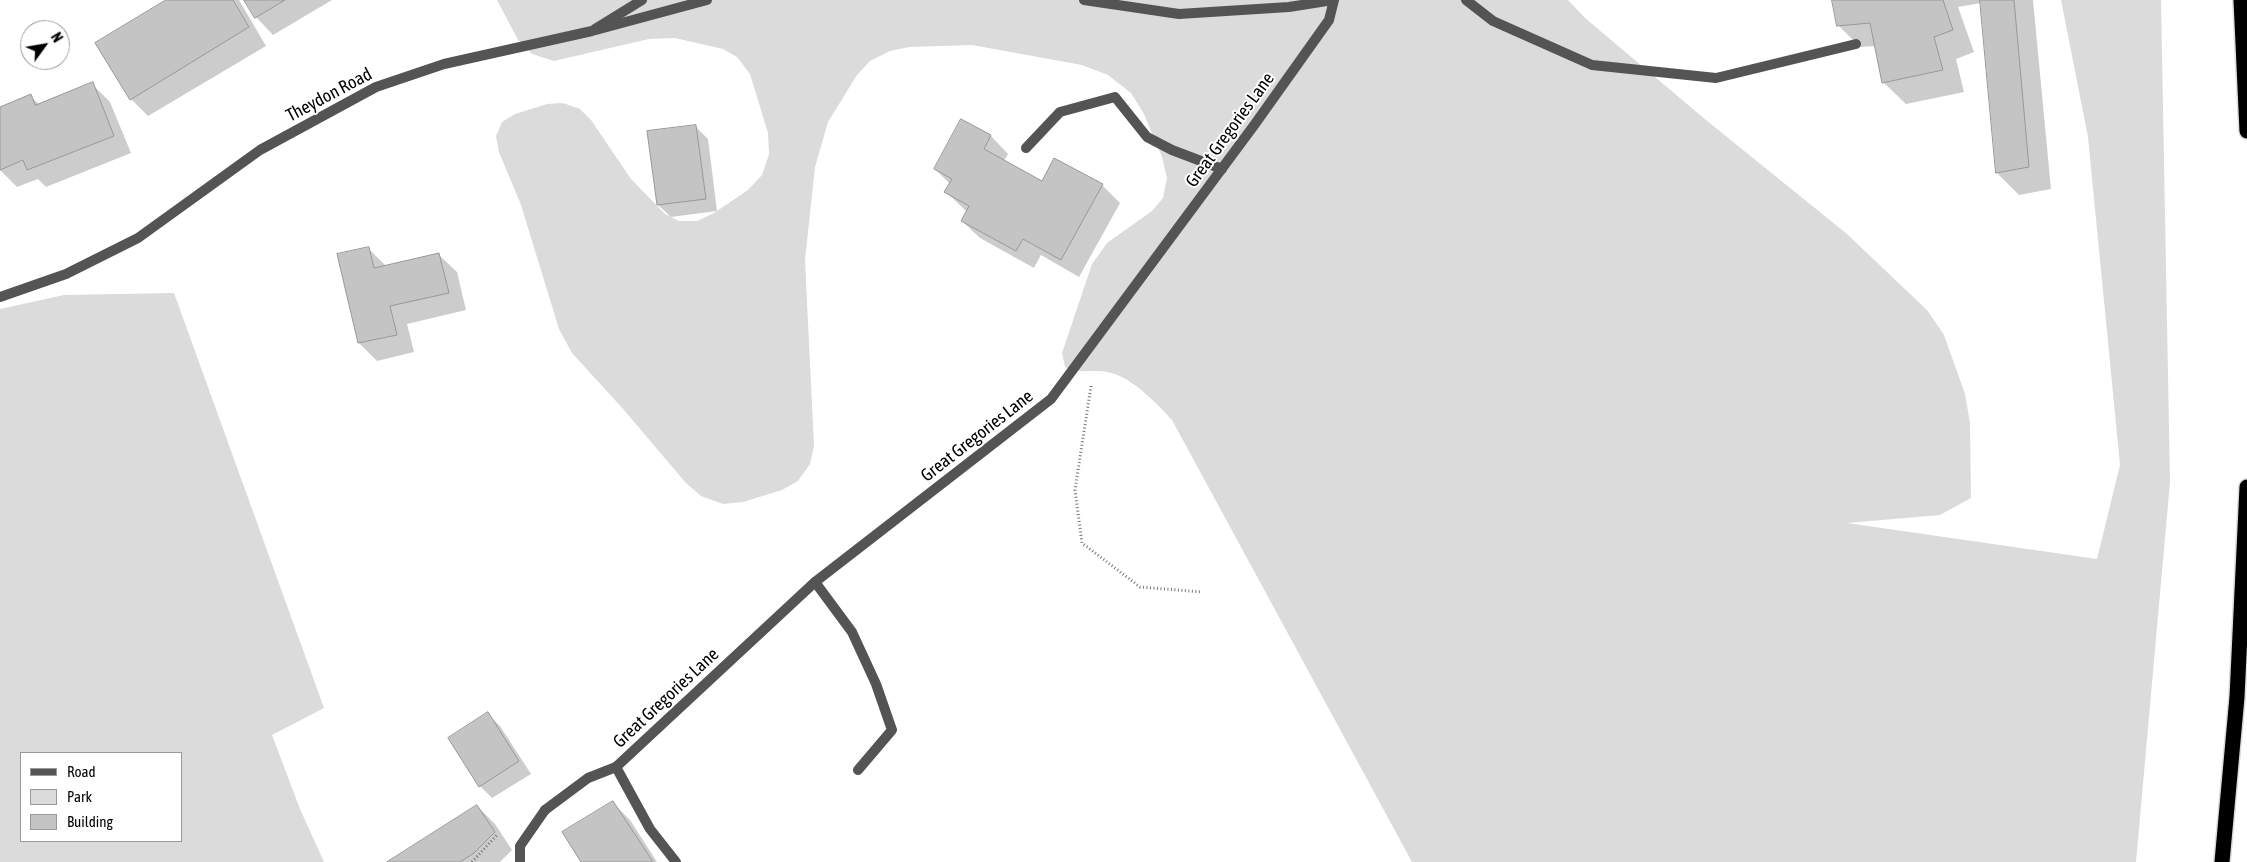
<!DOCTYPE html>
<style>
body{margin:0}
#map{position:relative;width:2247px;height:862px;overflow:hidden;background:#fff;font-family:"Asap Condensed",sans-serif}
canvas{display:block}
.legend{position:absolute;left:20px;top:752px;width:162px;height:90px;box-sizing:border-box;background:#fff;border:1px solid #999;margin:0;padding:6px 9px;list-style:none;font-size:15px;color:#000}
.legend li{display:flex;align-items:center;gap:10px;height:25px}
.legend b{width:25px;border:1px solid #999}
.north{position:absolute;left:20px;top:20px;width:50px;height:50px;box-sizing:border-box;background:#fff;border:1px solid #999;border-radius:50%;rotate:58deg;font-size:14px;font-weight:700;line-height:20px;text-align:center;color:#000}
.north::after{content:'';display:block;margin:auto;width:18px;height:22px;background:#000;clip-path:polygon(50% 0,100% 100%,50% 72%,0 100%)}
</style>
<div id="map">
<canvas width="2247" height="862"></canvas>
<ul class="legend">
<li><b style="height:6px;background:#545454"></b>Road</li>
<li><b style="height:14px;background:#dbdbdb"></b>Park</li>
<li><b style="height:14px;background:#c4c4c4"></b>Building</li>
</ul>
<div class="north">N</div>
</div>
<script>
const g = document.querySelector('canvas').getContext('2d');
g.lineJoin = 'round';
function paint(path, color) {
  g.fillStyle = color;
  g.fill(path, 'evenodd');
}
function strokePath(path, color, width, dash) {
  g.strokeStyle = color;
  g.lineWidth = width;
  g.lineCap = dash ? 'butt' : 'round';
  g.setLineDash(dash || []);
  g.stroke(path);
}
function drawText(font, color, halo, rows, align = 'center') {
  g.font = font + ' "Asap Condensed",sans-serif';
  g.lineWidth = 4;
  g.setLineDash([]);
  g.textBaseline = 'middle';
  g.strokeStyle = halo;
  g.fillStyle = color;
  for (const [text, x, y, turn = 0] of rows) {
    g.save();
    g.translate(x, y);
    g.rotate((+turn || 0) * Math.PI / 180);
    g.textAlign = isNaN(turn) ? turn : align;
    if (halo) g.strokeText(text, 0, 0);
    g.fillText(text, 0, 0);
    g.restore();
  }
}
paint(new Path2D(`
 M 497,0 L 1568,0 L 1585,18 L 1706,120 L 1847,234 L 1927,310 L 1944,335 L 1965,394 L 1970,423 L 1971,498 L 1940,515 L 1847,523 L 2097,559 L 2120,465 L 2088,137 L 2061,0 L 2161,0 L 2170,482 L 2136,862 L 1412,862 L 1172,420 C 1156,403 1134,379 1111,373 C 1095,368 1080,375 1065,367 L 1062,353 L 1092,264 L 1107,243 L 1152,211 L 1163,198 L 1167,178 L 1162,157 L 1144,114 L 1131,93 L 1108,75 L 1082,65 L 972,45 L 909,47 L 890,51 L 870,61 L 857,75 L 828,122 L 815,167 L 805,260 L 814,446 L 810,464 L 798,481 L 782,490 L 743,502 L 723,504 L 701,496 L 685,482 L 624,410 L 572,353 L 559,329 L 521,205 L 499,152 L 496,136 L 502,122 L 515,114 L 547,104 L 563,103 L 580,109 L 591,120 L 631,179 L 665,214 L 679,221 L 697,221 L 714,213 L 748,190 L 762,175 L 769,154 L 768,133 L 750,74 L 737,57 L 723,49 L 675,38 L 649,39 L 554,61 L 532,54 L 518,40 Z
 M 174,293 L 324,708 L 272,735 L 300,809 L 324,862 L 0,862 L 0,309 L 64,295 ZM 21,753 L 181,753 L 181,841 L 21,841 Z`), '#dbdbdb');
paint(new Path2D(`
 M 169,0 L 239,0 L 266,46 L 148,116 L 131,99 Z
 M 245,0 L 332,0 L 273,35 L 256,17 Z
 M 1833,0 L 2033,0 L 2051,189 L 2019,195 L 1997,173 L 1981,3 L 1958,7 L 1974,52 L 1956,59 L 1964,92 L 1906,104 L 1883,82 L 1876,46 L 1860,47 L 1838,25 Z
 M 92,84 L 110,102 L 131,153 L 46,187 L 38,179 L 17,187 L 0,170 L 0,108 L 30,96 L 40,105 Z
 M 961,121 L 991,136 L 1008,154 L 1004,161 L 1043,182 L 1102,185 L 1120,203 L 1079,277 L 1041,255 L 1034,268 L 980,238 L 962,221 L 967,212 L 946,192 L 950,184 L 935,169 Z
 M 695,126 L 708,139 L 717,211 L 671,217 L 658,205 L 648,132 Z
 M 368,248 L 386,266 L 439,255 L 457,272 L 466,310 L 407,324 L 414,352 L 377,361 L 359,343 L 339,255 Z
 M 488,714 L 500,726 L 531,774 L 492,798 L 480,786 Z
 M 612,802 L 630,820 L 657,862 L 583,862 Z
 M 477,806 L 495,824 L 512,850 L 500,862 L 391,862 Z`), '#0003');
const building = new Path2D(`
 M 166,0 L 233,0 L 249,27 L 130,100 L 95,43 Z
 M 244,0 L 285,0 L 255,18 Z
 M 1832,0 L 1943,0 L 1953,30 L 1934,37 L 1943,70 L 1882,83 L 1870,23 L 1837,26 Z
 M 1980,0 L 2014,0 L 2029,167 L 1996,173 Z
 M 93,82 L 114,136 L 27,170 L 23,160 L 0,170 L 0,107 L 31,94 L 35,105 Z
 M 961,119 L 991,135 L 984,149 L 1042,181 L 1054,158 L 1103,184 L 1061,260 L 1023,239 L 1016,251 L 961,221 L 969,206 L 944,192 L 952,179 L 934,169 Z
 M 696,125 L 706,199 L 657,205 L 647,131 Z
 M 369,247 L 374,268 L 439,253 L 449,293 L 390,306 L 397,335 L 358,343 L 337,254 Z
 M 488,712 L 519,761 L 479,787 L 448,738 Z
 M 613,801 L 646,851 L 653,862 L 581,862 L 562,832 Z
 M 477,805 L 495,832 L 474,853 L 460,862 L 387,862 Z`);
paint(building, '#c4c4c4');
strokePath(building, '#989898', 1);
const motorway = new Path2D(`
 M 2241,0 L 2247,131
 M 2222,862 L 2237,697 L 2247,487`);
strokePath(motorway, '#dbdbdb', 18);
strokePath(new Path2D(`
 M 1091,386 L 1075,490 L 1082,543 L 1140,587 L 1202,592
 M 472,862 L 497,835`), '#767676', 3, [1, 2.5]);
strokePath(new Path2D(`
 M 1466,0 L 1493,21 L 1592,65 L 1716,78 L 1856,44
 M 1026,148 L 1060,112 L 1115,97 L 1147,137 L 1172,150 L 1222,169
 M 815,582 L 852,632 L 876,684 L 892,730 L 858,770
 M 616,767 L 650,829 L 676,862
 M 520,862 L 520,846 L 545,810`), '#545454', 10);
strokePath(new Path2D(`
 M 595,29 L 642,0
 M 545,810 L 588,778 L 616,767 L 815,582 L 1051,399 L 1255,124 L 1329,20 L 1334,0`), '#545454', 10);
strokePath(new Path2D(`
 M 1084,0 L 1179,14 L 1289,7 L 1333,0
 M 0,297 L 66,274 L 138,238 L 260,150 L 376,87 L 444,64 L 592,31 L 707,0`), '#545454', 10);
strokePath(motorway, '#000', 15);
drawText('18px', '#000', '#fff', [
 ["Theydon Road",329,95,-28],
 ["Great Gregories Lane",1230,130,-54],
 ["Great Gregories Lane",977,436,-38],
 ["Great Gregories Lane",666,698,-43]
]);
</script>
